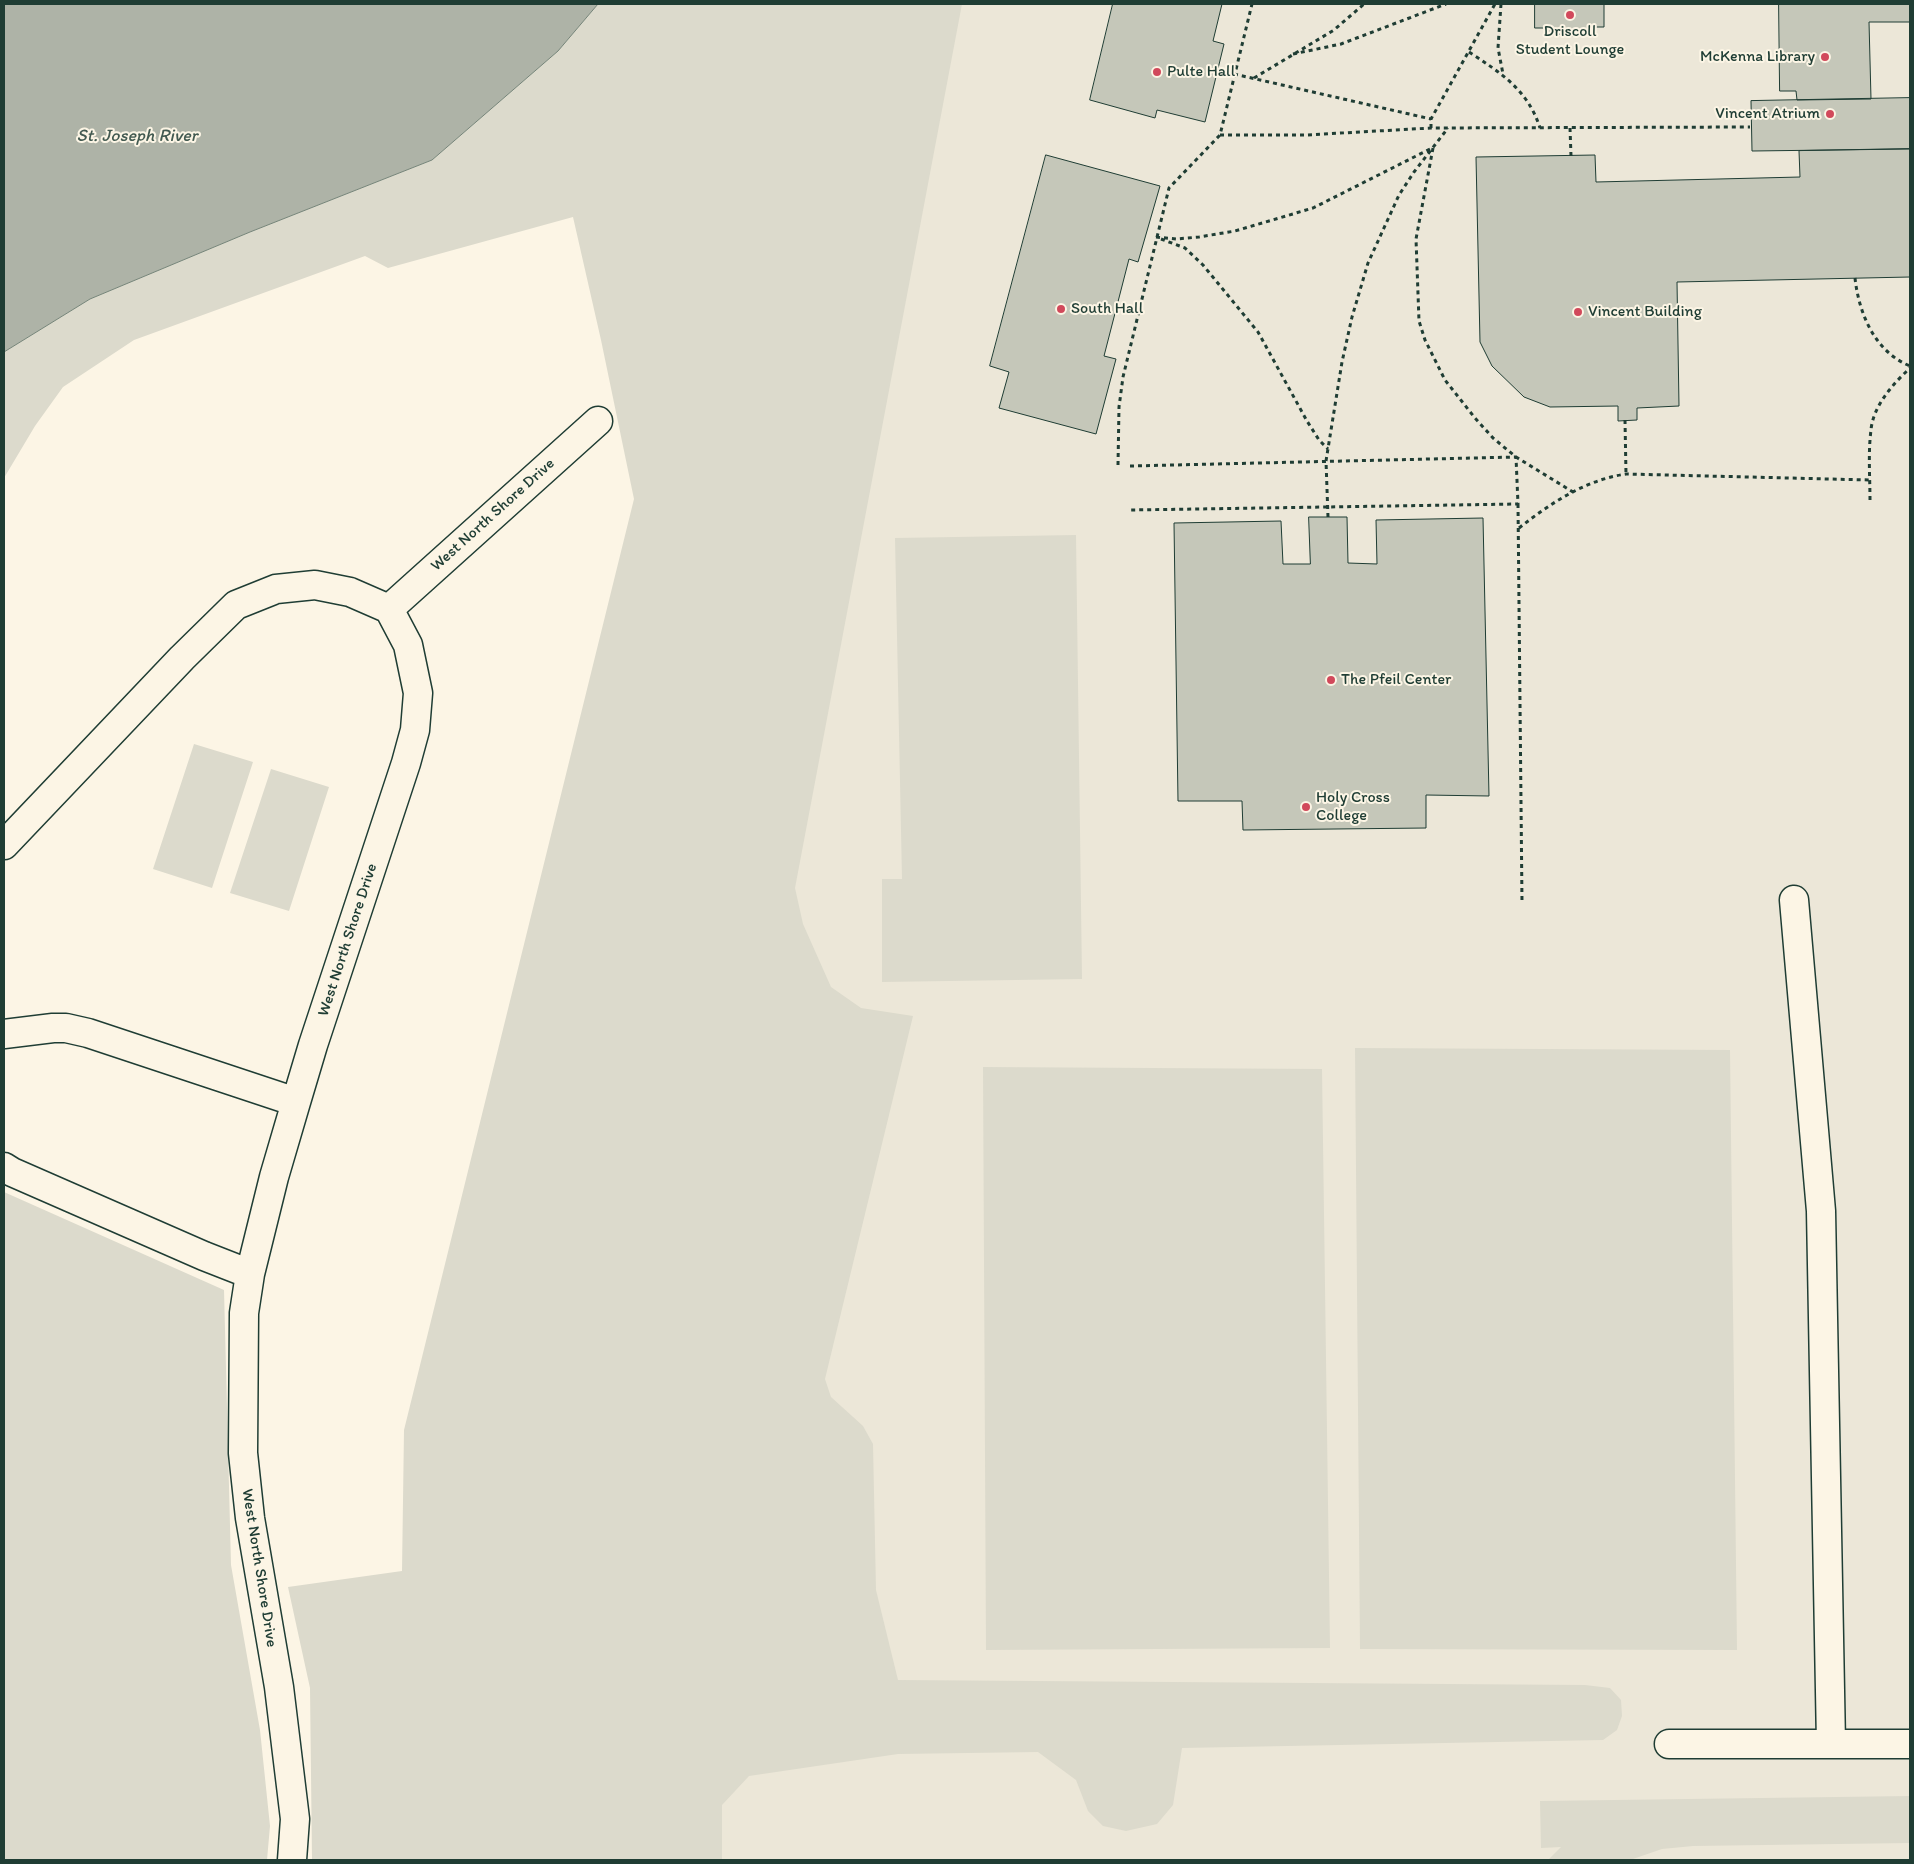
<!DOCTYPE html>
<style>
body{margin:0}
#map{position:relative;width:1914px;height:1864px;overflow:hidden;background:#fcf5e5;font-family:Itim,sans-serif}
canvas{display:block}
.frame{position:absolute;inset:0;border:5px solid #1f3d34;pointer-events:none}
</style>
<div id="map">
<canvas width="1914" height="1864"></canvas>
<div class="frame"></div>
</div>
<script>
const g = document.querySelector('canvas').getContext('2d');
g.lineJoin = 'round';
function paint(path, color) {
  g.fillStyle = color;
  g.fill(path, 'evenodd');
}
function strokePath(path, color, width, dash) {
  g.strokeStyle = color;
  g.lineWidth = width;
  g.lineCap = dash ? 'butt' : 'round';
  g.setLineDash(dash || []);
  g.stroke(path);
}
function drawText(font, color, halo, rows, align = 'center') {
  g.font = font + ' Itim,sans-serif';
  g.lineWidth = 4;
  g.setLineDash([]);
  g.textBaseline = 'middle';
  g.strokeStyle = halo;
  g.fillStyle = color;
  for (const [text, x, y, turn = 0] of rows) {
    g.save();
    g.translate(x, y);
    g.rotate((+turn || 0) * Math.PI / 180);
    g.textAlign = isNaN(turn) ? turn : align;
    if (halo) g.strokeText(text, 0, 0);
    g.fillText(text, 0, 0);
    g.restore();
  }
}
paint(new Path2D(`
 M 897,4 L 1910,4 L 1910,1860 L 447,1860 Z`), '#ece7d8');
paint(new Path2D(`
 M 598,4 L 962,4 L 795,888 L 803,924 L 831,987 L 861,1008 L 913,1016 L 825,1379 L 831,1397 L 863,1426 L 873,1444 L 876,1590 L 898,1680 L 1585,1685 L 1610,1688 L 1621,1700 L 1622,1716 L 1617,1730 L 1603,1740 L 1182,1748 L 1173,1805 L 1157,1824 L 1126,1831 L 1103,1826 L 1088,1811 L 1076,1780 L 1038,1752 L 898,1754 L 749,1776 L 722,1805 L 722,1860 L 312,1860 L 310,1688 L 288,1587 L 402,1571 L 404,1430 L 634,499 L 601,340 L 573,217 L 388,268 L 365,256 L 134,340 L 63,387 L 35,426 L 4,478 L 4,352 L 90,299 L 250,232 L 432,160 L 558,51 Z
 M 1076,535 L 1082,979 L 882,982 L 882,879 L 902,879 L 895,538 Z
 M 194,744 L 253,762 L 212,888 L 153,869 Z
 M 271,769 L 329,787 L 289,911 L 230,893 Z
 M 1355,1048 L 1730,1050 L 1737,1650 L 1360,1649 Z
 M 983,1067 L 1322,1069 L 1330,1648 L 986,1650 Z
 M 4,1192 L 224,1290 L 231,1565 L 260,1730 L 270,1826 L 267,1860 L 4,1860 Z
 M 1910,1796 L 1910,1843 L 1693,1846 L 1662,1849 L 1630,1860 L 1548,1860 L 1561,1847 L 1541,1848 L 1540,1801 Z`), '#dcdacc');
const water = new Path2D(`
 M 4,4 L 598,4 L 558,51 L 432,160 L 250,232 L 90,299 L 4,352 Z`);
paint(water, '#aeb3a7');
strokePath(water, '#758479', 1);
const building = new Path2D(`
 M 1113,4 L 1222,4 L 1213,41 L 1224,44 L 1205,122 L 1157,110 L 1155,118 L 1090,100 Z
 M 1535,4 L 1604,4 L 1604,27 L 1595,27 L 1594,33 L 1576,36 L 1566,36 L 1563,34 L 1546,35 L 1546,28 L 1535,28 Z
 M 1779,4 L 1910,4 L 1910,22 L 1869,22 L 1871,99 L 1797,100 L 1796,91 L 1780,91 Z
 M 1910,98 L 1910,149 L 1752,151 L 1751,101 Z
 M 1910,149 L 1910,277 L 1677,282 L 1679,406 L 1637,408 L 1637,420 L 1618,421 L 1618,406 L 1550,407 L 1524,397 L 1492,366 L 1480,342 L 1476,157 L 1595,155 L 1596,182 L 1800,177 L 1799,151 Z
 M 1046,155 L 1160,186 L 1138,262 L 1129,259 L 1104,356 L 1116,359 L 1096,434 L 999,408 L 1009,372 L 990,366 Z
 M 1309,517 L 1347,517 L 1348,563 L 1377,564 L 1376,520 L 1483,518 L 1489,796 L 1426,795 L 1426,828 L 1243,830 L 1242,801 L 1178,801 L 1174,523 L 1281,521 L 1283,564 L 1310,564 Z`);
paint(building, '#c5c7b9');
strokePath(building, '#1f3d34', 1);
const minor = new Path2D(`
 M 389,609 L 598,421
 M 4,845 L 182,658 L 236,605 L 276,589 L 315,585 L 350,592 L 389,609 L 408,645 L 418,693 L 415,730 L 406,763 L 313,1045 L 296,1102 L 274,1177 L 250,1274 L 244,1313 L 243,1453 L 250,1518 L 279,1687 L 295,1819 L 292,1860
 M 1794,900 L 1821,1211 L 1831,1744
 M 4,1034 L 53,1028 L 66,1028 L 88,1033 L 296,1102
 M 4,1167 L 12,1172 L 204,1256 L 250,1274
 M 1669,1744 L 1910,1744`);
strokePath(minor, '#1f3d34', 31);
strokePath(new Path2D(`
 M 1501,4 L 1498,48 L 1503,74
 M 1469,52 C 1501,73 1528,90 1540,128
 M 1293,54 L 1341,44 L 1446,4
 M 1234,74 L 1431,119
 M 1254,78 L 1334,30 L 1364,4
 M 1431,128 L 1431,119 L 1495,4
 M 1570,128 L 1571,156
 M 1220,135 L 1306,135 L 1431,128 L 1750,127
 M 1433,148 L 1416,239 L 1419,321 L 1425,340 L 1445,380 L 1475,418 L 1493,438 L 1516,457 L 1573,492
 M 1156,237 L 1176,239 L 1199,237 L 1235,231 L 1313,208 L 1430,149
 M 1161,239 L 1185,248 L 1203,265 L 1258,332 L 1307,421 L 1319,440 L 1328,449
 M 1855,278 C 1859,314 1875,352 1910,366
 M 1625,420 L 1626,474
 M 1118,465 L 1119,407 L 1123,377 L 1169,188 L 1220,135 L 1252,4
 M 1130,466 L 1516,457 L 1518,504 L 1131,510
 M 1870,500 C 1870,477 1868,453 1871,430 C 1873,406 1893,384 1910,368
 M 1518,504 L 1522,902
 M 1328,517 L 1326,461 L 1342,362 L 1352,317 L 1368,263 L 1399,195 L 1414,172 L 1448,128
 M 1519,528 C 1551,503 1585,480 1626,474 L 1870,480`), '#1f3d34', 3, [4, 4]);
strokePath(minor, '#fcf5e5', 28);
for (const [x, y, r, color] of [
 [1570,15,5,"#d1495b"],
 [1825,57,5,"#d1495b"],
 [1157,72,5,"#d1495b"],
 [1830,114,5,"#d1495b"],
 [1061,309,5,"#d1495b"],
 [1578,312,5,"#d1495b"],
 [1331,680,5,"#d1495b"],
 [1306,807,5,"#d1495b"]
]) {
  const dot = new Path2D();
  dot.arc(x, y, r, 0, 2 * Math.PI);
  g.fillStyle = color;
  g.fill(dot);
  strokePath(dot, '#fcf5e5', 2);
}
drawText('16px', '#1f3d34', '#fcf5e5', [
 ["Driscoll",1570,32,"center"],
 ["Student Lounge",1570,50,"center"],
 ["McKenna Library",1815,57,"right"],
 ["Pulte Hall",1167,72],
 ["Vincent Atrium",1820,114,"right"],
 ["South Hall",1071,309],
 ["Vincent Building",1588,312],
 ["The Pfeil Center",1341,680],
 ["Holy Cross",1316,798],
 ["College",1316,816]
], 'left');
drawText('16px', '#1f3d34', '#fcf5e5', [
 ["West North Shore Drive",493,515,-42],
 ["West North Shore Drive",348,940,-72],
 ["West North Shore Drive",259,1568,81]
]);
drawText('italic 18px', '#435a51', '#fcf5e5', [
 ["St. Joseph River",137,136]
]);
</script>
